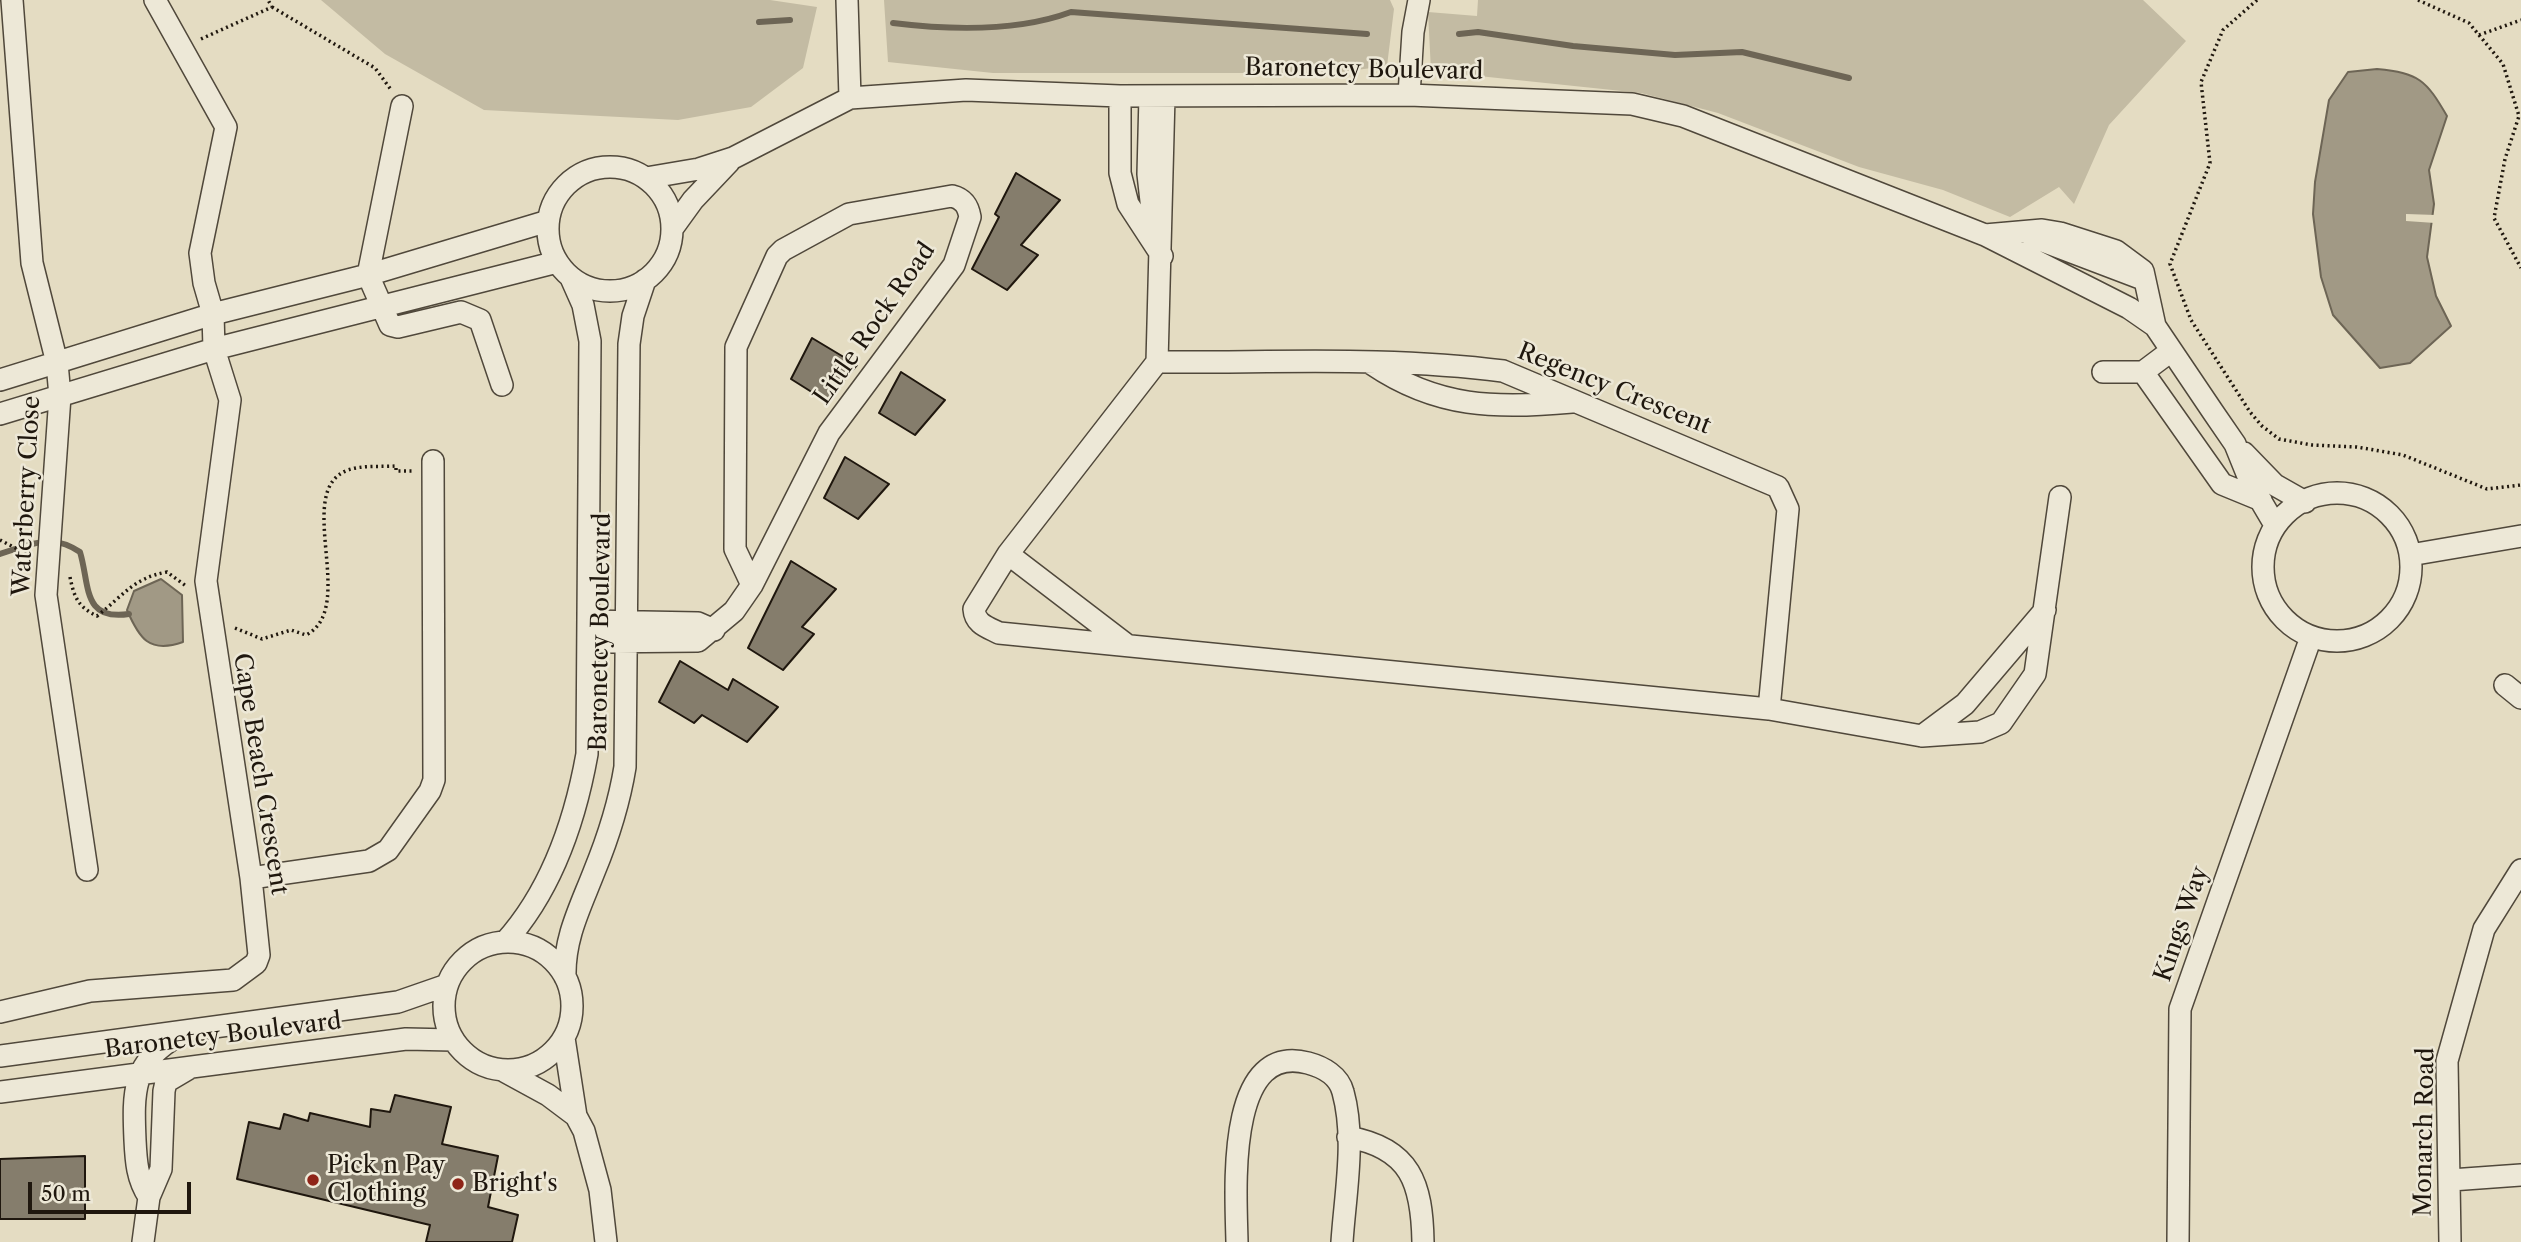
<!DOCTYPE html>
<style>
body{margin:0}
#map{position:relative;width:2521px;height:1242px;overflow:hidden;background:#e4dcc2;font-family:"Libre Caslon Text",serif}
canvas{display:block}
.scale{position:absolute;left:28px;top:1182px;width:163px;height:32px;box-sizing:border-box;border:4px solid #1f170e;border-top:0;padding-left:9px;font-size:21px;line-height:24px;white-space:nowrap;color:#1f170e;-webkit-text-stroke:5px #ede8d7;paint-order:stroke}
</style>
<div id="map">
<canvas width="2521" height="1242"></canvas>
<div class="scale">50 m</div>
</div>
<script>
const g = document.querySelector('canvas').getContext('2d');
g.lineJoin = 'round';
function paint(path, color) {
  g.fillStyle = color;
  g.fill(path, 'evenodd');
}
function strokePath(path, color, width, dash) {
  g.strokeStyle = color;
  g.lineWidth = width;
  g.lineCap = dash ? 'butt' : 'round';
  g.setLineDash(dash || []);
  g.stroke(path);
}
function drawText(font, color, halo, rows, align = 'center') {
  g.font = font + ' "Libre Caslon Text",serif';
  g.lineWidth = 5;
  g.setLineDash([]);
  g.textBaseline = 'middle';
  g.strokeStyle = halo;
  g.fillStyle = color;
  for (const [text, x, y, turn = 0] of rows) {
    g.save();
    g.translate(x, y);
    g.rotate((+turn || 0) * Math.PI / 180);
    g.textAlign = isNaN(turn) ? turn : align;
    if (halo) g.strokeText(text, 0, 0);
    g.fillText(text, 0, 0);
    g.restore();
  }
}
paint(new Path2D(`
 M 321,0 L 770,0 L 817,7 L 803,68 L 751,107 L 678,120 L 484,110 L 385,54 Z
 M 884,0 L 1390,0 L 1394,9 L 1387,66 L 1333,73 L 993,73 L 888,62 Z
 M 1478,0 L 2143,0 L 2186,41 L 2109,125 L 2074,204 L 2059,187 L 2010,217 L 1943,190 L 1859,167 L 1718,113 L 1641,93 L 1431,71 L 1428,12 L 1477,16 Z`), '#c3bba3');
const water = new Path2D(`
 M 2377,69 C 2419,73 2426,80 2447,116 L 2429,170 L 2434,204 L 2427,257 L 2436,296 L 2451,326 L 2410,363 L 2380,368 L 2333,315 L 2321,277 L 2313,214 L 2315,182 L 2329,100 L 2348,72 Z
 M 161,579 L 182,595 L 183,642 C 149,654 139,638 127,610 L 134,591 Z`);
paint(water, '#a19985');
strokePath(water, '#6d6555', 2);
paint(new Path2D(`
 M 2406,214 L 2436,215 L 2435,223 L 2406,221 Z`), '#e4dcc2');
strokePath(new Path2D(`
 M 759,22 L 790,20
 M 893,23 C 950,30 1017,32 1071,12 L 1367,34
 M 1459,34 L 1478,32 L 1573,46 L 1675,55 L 1742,52 L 1849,78
 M 21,547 C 45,540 59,538 80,552 C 90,585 82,621 129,614
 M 0,554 L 15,549`), '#6d6555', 6);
const building = new Path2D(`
 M 1016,173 L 1060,200 L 1021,245 L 1038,255 L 1007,290 L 972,269 L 999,217 L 995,214 Z
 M 812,338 L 857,365 L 826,401 L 791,379 Z
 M 901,372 L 945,400 L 915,435 L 879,413 Z
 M 845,457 L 889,484 L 858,519 L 824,498 Z
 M 791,561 L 836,589 L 802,627 L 814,634 L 783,670 L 748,648 Z
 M 680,661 L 728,690 L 733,679 L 778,707 L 747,742 L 702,715 L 694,723 L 659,702 Z
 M 395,1095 L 451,1107 L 442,1144 L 498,1156 L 488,1207 L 518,1215 L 512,1242 L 426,1242 L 430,1225 L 237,1179 L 249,1122 L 280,1129 L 284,1114 L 308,1121 L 310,1113 L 370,1127 L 371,1109 L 390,1112 Z
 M 85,1156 L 85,1219 L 0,1219 L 0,1159 Z`);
paint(building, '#857d6c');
strokePath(building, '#1f170e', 2);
const minor = new Path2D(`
 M 12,0 L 32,263 L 57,363 L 60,396 L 46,595 L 87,870
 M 847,0 L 850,98
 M 1409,95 L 1413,32 L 1419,0
 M 1120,96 L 1120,173 L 1128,204 L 1162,256
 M 1150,96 L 1148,174 L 1152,210
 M 402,106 L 368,275 L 390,325 L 398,327 L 461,312 L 480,320 L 502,385
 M548 229a62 62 0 1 1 124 0a62 62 0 1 1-124 0Z
 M 646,178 L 699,169 L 733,158 L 850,98 L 966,90 L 1120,96 L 1409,95 L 1632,104 L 1683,116 L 1985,235 L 2129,308 L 2155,326 L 2213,412 L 2235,444 L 2252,486 L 2275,525
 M 672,229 L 693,200 L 729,162
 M 1985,235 L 2042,230 L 2060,233 L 2116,251 L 2143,271 L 2155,326
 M 2032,237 L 2140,278
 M 1157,362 L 1164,96
 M 1372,364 C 1437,408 1496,409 1572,402
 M 2103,372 L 2143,372 L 2171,351
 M 2143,372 L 2222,484 L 2261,500
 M 0,380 L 213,314 L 368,275 L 548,221
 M 0,414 L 214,349 L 557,262
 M 2244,453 L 2275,485 L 2305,502
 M2263 567a74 74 0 1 1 148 0a74 74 0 1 1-148 0Z
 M 1008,554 L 1127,645
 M 2410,555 L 2521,536
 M 588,621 L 698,623 L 714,630
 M 588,642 L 698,641 L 734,611 L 752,585 L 829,433 L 954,265 L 970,217 C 968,206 964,199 952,196 L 849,214 L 783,250 L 777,256 L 736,347 L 735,549 L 752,585
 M 2505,685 L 2521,698
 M 1769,709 L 1788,509 L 1778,487 L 1503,371 C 1389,356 1271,363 1157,362 L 1008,554 L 974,609 C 975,624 987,627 999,633 L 1769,709 L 1922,736 L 1980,732 L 2001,723 L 2035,674 L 2060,497
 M 1922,736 L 1965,704 L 2045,610
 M 251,878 L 369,861 L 388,850 L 430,791 L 434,780 L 433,461
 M444 1006a64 64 0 1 1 128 0a64 64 0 1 1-128 0Z
 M 505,942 C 551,891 575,821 587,754 L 590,341 L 583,305 L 571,278
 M 565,977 C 564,938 580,908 594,872 C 608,838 619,804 625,767 L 629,344 L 633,316 L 645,280
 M 0,1012 L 90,991 L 233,980 L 256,963 L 259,955 L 251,878 L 206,581 L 230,400 L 214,349 L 213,314 L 204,283 L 200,253 L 226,127 L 155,0
 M 564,1038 L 576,1116 L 584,1131 L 600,1190 L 606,1242
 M 0,1056 L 398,1002 L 447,985
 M 504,1071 L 548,1095 L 576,1116
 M 0,1092 L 406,1039 L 453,1040
 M 1348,1137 C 1411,1148 1422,1184 1423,1242
 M 2451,1180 L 2521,1175
 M 149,1197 C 137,1179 136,1161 135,1140 C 133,1093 132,1061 178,1036
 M 143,1242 L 149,1197 L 161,1169 L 164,1091 L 166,1082 L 188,1069
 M 1237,1242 C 1236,1192 1225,1041 1308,1063 C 1323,1067 1339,1076 1343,1092 C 1356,1139 1345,1195 1342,1242
 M 2178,1242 L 2180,1009 L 2311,637
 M 2450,1242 L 2447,1061 L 2484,929 L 2521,870`);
strokePath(minor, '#50483b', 24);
strokePath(new Path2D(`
 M 2257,0 L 2223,30 L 2201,82 L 2210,163 L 2170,264 L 2191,320 L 2250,412 L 2262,426 L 2279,439 L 2312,445 L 2357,447 L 2403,455 L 2487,489 L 2521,485
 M 2418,0 L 2469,23 L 2503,64 L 2519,116 L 2505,159 L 2494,218 L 2521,268
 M 272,7 L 375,68 L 392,91
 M 2479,35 L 2521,20
 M 201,39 L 272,7 L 268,0
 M 0,540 L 29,555
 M 70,577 C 74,597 78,607 97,616 C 123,596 133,578 167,572 L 186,586
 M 235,628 L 262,639 L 291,630 L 306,635 C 359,608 292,490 348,470 C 362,465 381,467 396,466 L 396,471 L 412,471`), '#1f170e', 3.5, [2, 3.5]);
strokePath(minor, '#ede8d7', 21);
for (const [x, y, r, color] of [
 [313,1180,7,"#8f2418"],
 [458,1184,7,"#8f2418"]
]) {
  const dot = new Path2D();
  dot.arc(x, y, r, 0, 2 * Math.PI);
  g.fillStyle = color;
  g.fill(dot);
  strokePath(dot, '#ede8d7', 2.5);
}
drawText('24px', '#1f170e', '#ede8d7', [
 ["Baronetcy Boulevard",1364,70,1],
 ["Little Rock Road",875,324,-55],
 ["Regency Crescent",1614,389,22],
 ["Waterberry Close",27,496,-87],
 ["Baronetcy Boulevard",601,632,-89],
 ["Cape Beach Crescent",260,774,81],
 ["Kings Way",2182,924,-71],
 ["Baronetcy Boulevard",223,1036,-7],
 ["Monarch Road",2425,1132,-89]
]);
drawText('24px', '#1f170e', '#ede8d7', [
 ["Pick n Pay",327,1166],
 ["Clothing",327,1194],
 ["Bright's",472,1184]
], 'left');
</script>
